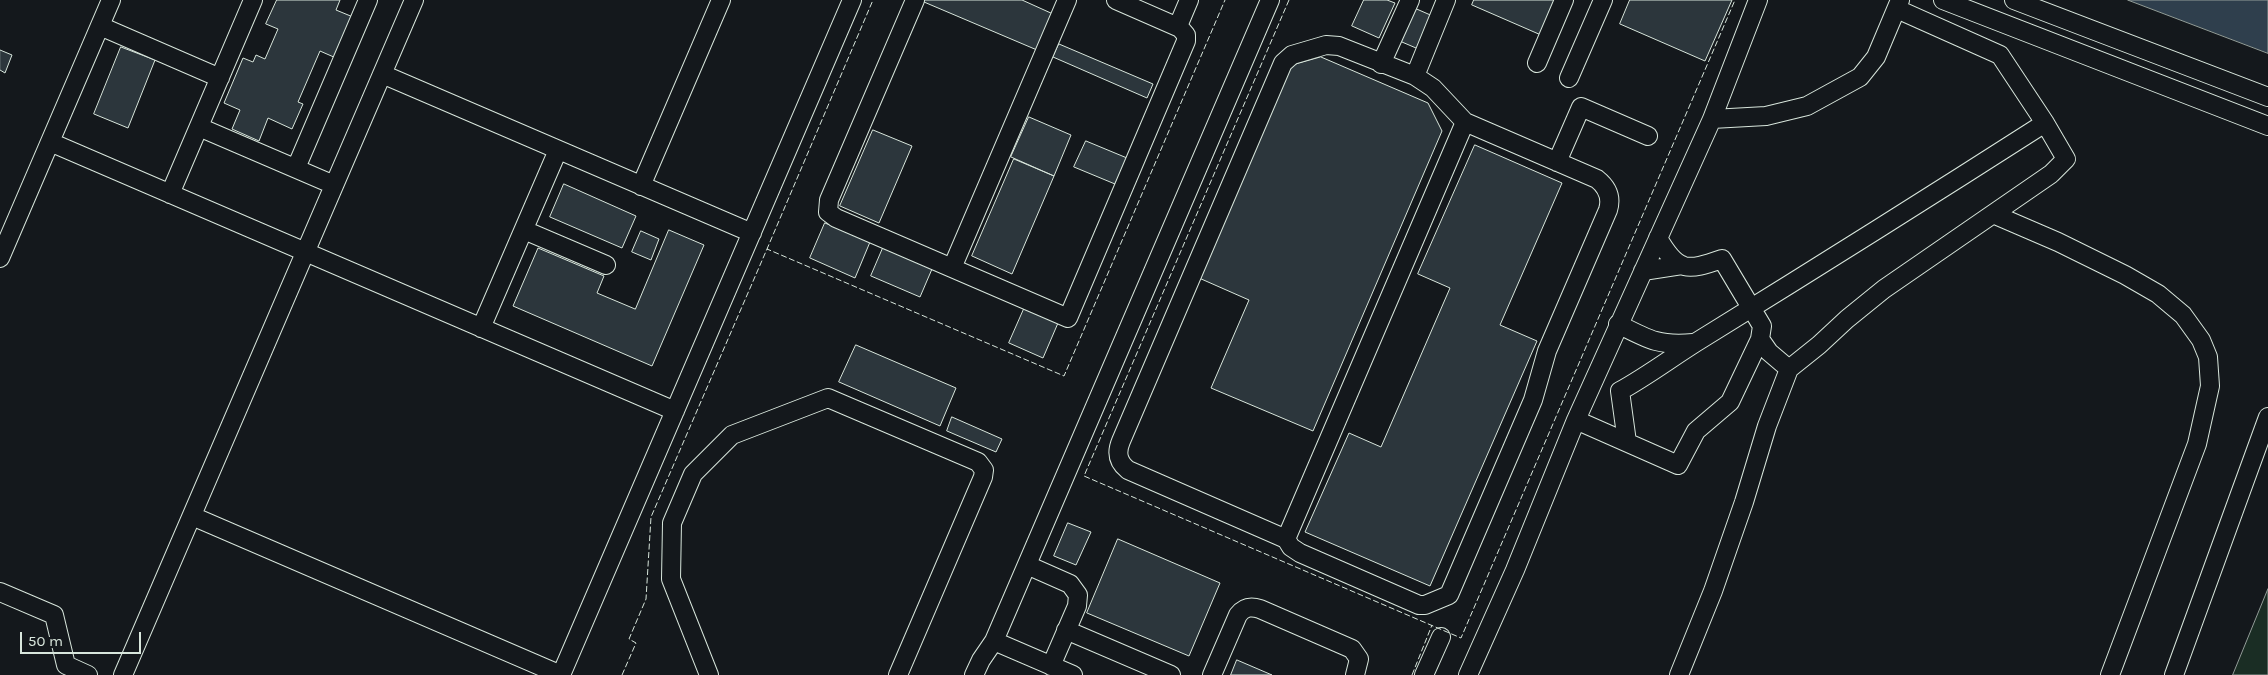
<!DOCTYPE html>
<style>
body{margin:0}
#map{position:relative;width:2268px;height:675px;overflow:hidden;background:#14181c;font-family:Karla,sans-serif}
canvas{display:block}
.scale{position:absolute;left:20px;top:632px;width:121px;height:22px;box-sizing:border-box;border:2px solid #d8e6dc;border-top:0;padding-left:6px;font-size:15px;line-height:18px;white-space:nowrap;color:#d8e6dc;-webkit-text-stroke:4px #14181c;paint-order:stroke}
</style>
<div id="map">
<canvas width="2268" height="675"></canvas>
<div class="scale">50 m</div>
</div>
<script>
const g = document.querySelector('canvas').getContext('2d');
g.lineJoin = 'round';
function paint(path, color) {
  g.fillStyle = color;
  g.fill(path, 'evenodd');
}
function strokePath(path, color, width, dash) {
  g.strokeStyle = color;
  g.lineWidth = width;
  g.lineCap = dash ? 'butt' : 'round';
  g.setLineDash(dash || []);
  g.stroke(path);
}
const green = new Path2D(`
 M 2268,589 L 2268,675 L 2233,675 Z`);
paint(green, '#1a2d24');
strokePath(green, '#939e99', 1);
const water = new Path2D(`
 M 2128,0 L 2268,0 L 2268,53 Z`);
paint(water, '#2f3f4d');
strokePath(water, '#939e99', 1);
const building = new Path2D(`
 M 277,0 L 340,0 L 336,10 L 353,17 L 336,58 L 320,51 L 298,102 L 303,104 L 292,129 L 268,118 L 259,141 L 232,129 L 240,110 L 224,103 L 243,58 L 253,62 L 256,55 L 265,59 L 278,29 L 266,24 Z
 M 925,0 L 1022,0 L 1053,14 L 1037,50 L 924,2 Z
 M 1364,0 L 1387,0 L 1395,3 L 1379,38 L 1352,26 Z
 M 1474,0 L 1557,0 L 1541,35 L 1472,5 Z
 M 1630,0 L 1732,0 L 1705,61 L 1620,24 Z
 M 1412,7 L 1435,17 L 1423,51 L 1395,39 Z
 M 1059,44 L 1153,84 L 1147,98 L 1053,57 Z
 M 121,47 L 155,60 L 128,128 L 94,114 Z
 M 0,50 L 12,55 L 5,73 L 0,70 Z
 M 1321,57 L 1428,103 L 1442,131 L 1313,431 L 1211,388 L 1249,300 L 1199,278 L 1290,66 Z
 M 1029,117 L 1071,135 L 1054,176 L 1011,157 Z
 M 873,130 L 912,146 L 879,223 L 840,206 Z
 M 1086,141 L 1127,158 L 1115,184 L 1074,167 Z
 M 1475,145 L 1562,183 L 1500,325 L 1537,341 L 1430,586 L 1305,532 L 1349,433 L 1381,447 L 1450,288 L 1418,274 Z
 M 1014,159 L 1054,176 L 1012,274 L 972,256 Z
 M 564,184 L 636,216 L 622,248 L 550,217 Z
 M 825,223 L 870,242 L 855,278 L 810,258 Z
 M 669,230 L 704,245 L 652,366 L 513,306 L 538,248 L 604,276 L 597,293 L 635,309 Z
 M 641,231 L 659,239 L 651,260 L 632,252 Z
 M 883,248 L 932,269 L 920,297 L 871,276 Z
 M 1024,309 L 1058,323 L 1043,358 L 1009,343 Z
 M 856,345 L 956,388 L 940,426 L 839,382 Z
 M 952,417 L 1002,439 L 996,452 L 947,431 Z
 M 1068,523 L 1091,532 L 1076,565 L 1054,556 Z
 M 1118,539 L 1220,583 L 1189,656 L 1087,613 Z
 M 1237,660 L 1272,675 L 1231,675 Z`);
paint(building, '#2c363c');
strokePath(building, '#d8e6dc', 1);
const minor = new Path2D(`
 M 915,0 L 829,200 L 828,212 L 836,218 L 1068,318 L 1186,41 L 1186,35 L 1180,28 L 1116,0
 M 1943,0 L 2268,126
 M 2014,0 L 2268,97
 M 100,26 L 220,78
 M 1178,26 L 1189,0
 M 1537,63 L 1564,0
 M 1381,64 L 1410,0
 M 382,74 L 752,233
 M 1415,76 L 1446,0
 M 1569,78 L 1603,0
 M 1712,119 L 1766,116 L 1807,106 L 1860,77 L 1876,57 L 1900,0
 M 199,127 L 334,185
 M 50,142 L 675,411
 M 1557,162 L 1581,107 L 1648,136
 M 296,168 L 368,0
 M 641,186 L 721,0
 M 170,194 L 253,0
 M 1993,214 L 2058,242 L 2125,275 L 2158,294 L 2183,315 L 2201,340 L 2208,357 L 2210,386 L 2197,444 L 2110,675
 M 524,230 L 606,265
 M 1658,238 C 1678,273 1687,271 1722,259 L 1762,326 L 1760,339 L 1769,352 L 1789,369
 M 0,258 L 111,0
 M 952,268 L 1067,0
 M 1643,271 L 1682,265
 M 1618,324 C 1649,340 1659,346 1693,343
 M 481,328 L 558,150
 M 1576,420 L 1678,465 L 1696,431 L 1730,402 L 1760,339
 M 1627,442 L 1620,391 C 1649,375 1675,355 1703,338 C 1818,267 1931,196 2045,123
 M 192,516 L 561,675
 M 1286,539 L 1291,547 L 1300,553 L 1419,605 L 1425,605 L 1449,595 L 1533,400 L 1547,351 L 1608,210 C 1612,197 1607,187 1597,179 L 1465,122 L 1433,88 L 1415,76 L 1339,46 L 1326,45 L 1292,55 L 1283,63 L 1121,441 C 1116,453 1118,462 1128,470 L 1286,539 L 1465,122
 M 1027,565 L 1070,584 L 1078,595 L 1077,606 L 1051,666
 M 0,592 L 54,615 L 66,665 L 88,675
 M 1066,630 L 1171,675
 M 123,675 L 414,0
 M 561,675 L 852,0
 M 709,675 L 671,579 L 672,523 L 693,474 L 732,435 L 828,398 L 978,462 L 984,470 L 983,477 L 898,675
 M 974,675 L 981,660 L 994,641
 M 1073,675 L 994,641 L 1270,0
 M 1212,675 L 1238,615 C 1244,607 1251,606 1260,609 L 1352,649 L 1359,659 L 1355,675
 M 1424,675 L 1441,637
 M 1468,675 L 1515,570 L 1576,420 L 1712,119 L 1758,0
 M 1679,675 L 1713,591 L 1744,502 L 1767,426 L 1789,369 L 1819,345 L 1847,319 L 1884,289 L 2051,174 L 2066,159 L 2045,123 L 2000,55 L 1897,9
 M 2174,675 L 2268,417`);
strokePath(minor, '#d8e6dc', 20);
strokePath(minor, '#14181c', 18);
strokePath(new Path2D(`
 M 1289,0 L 1084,476 L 1461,638 L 1735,0
 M 768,249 L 767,249 L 873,0
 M 622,675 L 636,643 L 629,639 L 646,599 L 651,517 L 767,249 L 1064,376 L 1225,0
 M 1412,675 L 1432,625`), '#d8e6dc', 1, [6, 2.5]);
</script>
